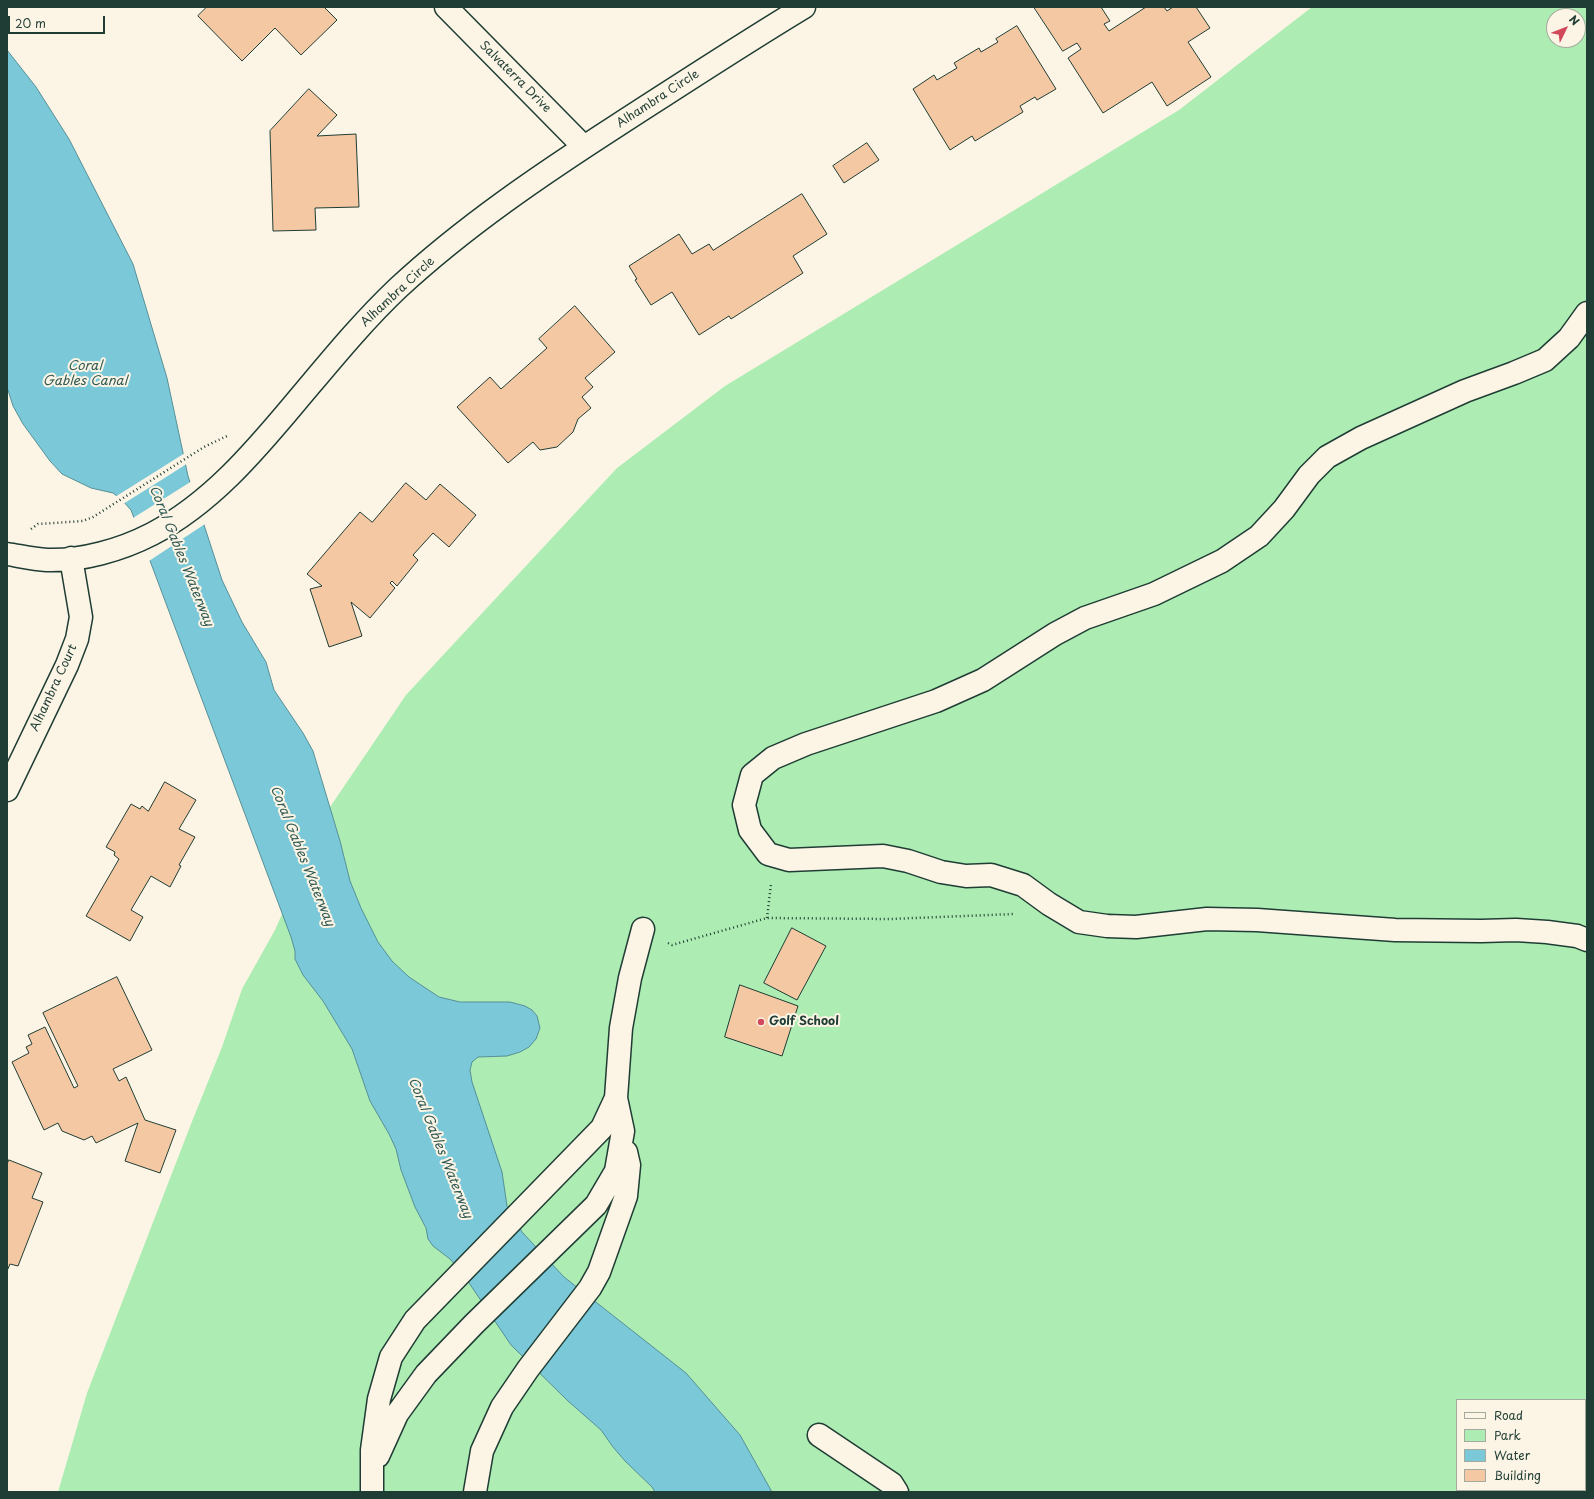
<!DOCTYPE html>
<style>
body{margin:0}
#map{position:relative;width:1594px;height:1499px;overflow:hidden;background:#fcf5e5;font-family:"Playpen Sans",sans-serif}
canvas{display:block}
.frame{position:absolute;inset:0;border:8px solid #1f3d34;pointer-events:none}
.legend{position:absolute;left:1456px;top:1399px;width:130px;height:92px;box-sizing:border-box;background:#fcf5e5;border:1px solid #a4ab9e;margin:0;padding:5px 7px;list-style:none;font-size:12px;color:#1f3d34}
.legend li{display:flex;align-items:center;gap:8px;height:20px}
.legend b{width:20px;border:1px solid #a4ab9e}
.north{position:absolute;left:1546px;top:8px;width:40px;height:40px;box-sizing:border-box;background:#fcf5e5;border:1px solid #a4ab9e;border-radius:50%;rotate:47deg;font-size:11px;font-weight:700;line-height:16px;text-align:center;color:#1f3d34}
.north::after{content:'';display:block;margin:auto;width:14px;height:18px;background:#d1495b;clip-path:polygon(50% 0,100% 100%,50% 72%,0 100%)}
.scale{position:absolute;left:8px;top:16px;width:97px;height:18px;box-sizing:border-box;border:2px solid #1f3d34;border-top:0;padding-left:5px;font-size:12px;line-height:14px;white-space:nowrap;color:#1f3d34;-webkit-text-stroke:3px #fcf5e5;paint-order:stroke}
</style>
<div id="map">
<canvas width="1594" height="1499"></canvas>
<div class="frame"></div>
<ul class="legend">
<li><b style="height:5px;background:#fcf5e5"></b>Road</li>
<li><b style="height:11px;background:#adecb3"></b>Park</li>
<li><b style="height:11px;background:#7bc8d9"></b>Water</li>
<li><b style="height:11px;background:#f5c8a4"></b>Building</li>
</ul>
<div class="north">N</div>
<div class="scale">20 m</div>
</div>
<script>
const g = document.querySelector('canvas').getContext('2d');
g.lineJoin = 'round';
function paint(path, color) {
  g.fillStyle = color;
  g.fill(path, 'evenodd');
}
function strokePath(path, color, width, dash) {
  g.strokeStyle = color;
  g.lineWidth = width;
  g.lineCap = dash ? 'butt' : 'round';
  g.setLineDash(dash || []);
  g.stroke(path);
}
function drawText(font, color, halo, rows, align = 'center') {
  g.font = font + ' "Playpen Sans",sans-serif';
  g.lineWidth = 4;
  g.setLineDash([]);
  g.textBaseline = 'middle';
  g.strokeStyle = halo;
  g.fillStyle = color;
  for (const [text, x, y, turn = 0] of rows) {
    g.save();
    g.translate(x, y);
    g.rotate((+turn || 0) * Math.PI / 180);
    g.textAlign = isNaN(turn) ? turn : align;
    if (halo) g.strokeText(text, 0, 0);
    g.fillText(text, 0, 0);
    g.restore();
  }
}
paint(new Path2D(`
 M 1312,7 L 1587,7 L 1587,1492 L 58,1492 L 87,1393 L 191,1124 L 222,1047 L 242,989 L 275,930 L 328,810 L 406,695 L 617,468 L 725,386 L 1179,110 ZM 1554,16 L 1578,16 L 1578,40 L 1554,40 ZM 1457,1400 L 1585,1400 L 1585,1490 L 1457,1490 Z`), '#adecb3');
const water = new Path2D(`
 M 7,50 L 36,87 L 69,139 L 133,264 L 167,378 L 188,476 L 222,580 L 242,622 L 266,662 L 274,690 L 303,733 L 313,751 L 340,841 L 350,881 L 361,908 L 378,942 L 392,961 L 409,977 L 439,997 L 460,1002 L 510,1002 L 525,1006 L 532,1010 L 537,1016 L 540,1028 L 536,1039 L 529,1047 L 520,1052 L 507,1056 L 478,1057 L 472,1062 L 470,1070 L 472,1082 L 502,1172 L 507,1206 L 522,1232 L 564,1277 L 686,1373 L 740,1435 L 772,1492 L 655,1492 L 652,1487 L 625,1461 L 613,1447 L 601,1430 L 568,1401 L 511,1345 L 463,1274 L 450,1259 L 433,1246 L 428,1239 L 426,1228 L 415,1207 L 401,1170 L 396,1149 L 389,1134 L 370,1101 L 352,1049 L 323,1001 L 303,975 L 295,959 L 295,951 L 291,937 L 131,510 L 122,500 L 113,493 L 91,488 L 62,474 L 50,461 L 23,424 L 13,406 L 7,387 Z`);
paint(water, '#7bc8d9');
strokePath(water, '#569097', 1);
paint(new Path2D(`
 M 185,453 L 188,463 L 163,479 L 123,504 L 115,497 Z
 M 192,481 L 205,524 L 149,561 L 133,518 Z`), '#fcf5e5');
const building = new Path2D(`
 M 207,7 L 324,7 L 337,20 L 301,55 L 275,28 L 242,61 L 198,16 Z
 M 1034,7 L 1101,7 L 1110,21 L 1104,24 L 1109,31 L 1146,7 L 1164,7 L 1167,11 L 1173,7 L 1196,7 L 1210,28 L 1188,42 L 1211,77 L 1167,106 L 1152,82 L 1103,113 L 1068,58 L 1081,49 L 1077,43 L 1063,51 Z
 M 1017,26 L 1056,89 L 1037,100 L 1035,97 L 1020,106 L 1023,112 L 975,141 L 972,136 L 950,150 L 913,89 L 934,75 L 937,80 L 957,68 L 954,63 L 979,48 L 981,52 L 998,42 L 996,39 Z
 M 309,89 L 337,115 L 317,136 L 356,134 L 359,207 L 315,208 L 316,230 L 273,231 L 270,131 Z
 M 867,143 L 879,160 L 844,183 L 833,166 Z
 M 802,194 L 827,234 L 793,256 L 803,273 L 731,319 L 729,316 L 699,335 L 672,292 L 651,305 L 635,280 L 637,279 L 629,266 L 679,234 L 692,254 L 709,244 L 713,250 Z
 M 575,306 L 615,352 L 585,378 L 593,387 L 582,397 L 591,408 L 578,419 L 573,432 L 557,447 L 540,450 L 533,442 L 508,463 L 457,407 L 490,377 L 501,389 L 547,348 L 539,339 Z
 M 406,483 L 426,500 L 440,484 L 476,515 L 449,547 L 433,533 L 413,555 L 418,560 L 397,586 L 392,581 L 390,583 L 395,588 L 370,618 L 351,602 L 362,636 L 329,647 L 310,589 L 322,586 L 307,574 L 360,512 L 372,522 Z
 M 165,782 L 196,800 L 179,829 L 195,837 L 179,865 L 181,866 L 170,887 L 151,876 L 131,910 L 143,917 L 130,941 L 86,916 L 119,859 L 114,855 L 115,852 L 106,847 L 131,804 L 140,809 L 142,806 L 148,811 Z
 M 792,928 L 826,946 L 797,1000 L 764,983 Z
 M 117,977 L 152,1050 L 113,1069 L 119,1081 L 126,1077 L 145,1120 L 176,1130 L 160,1173 L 125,1161 L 138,1123 L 96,1143 L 92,1136 L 84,1140 L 62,1131 L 58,1123 L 44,1130 L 12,1062 L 29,1053 L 26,1047 L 32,1044 L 28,1035 L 45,1027 L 74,1088 L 78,1086 L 43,1013 Z
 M 740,985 L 798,1006 L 782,1056 L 725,1037 Z
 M 9,1160 L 42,1173 L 32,1198 L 43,1202 L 18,1266 L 10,1264 L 7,1271 L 7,1165 Z`);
paint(building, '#f5c8a4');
strokePath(building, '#1f3d34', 1);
const minor = new Path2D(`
 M 446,7 L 584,147
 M 1587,313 L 1569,338 L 1545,360 L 1514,373 L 1465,391 L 1361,438 L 1327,457 L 1309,475 L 1284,509 L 1259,536 L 1222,561 L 1154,594 L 1085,618 L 1055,634 L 983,680 L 936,701 L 806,744 L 773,758 L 752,775 L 744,805 L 750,830 L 768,854 L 789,860 L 883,856 L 908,861 L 941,872 L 966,876 L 991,875 L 1023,885 L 1049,904 L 1079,922 L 1107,926 L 1136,927 L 1207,919 L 1257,920 L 1395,930 L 1481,931 L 1516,930 L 1547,932 L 1577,936 L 1587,940
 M 7,554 C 20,556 33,559 47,560 C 82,561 121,550 152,534 C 210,504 254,452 295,403 C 328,364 361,323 398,288 C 465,226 542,174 618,125 C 680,85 741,45 804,7
 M 7,790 L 67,665 L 77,639 L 81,617 L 71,558
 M 819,1435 L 892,1484 L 897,1492
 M 378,1456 L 397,1414 L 426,1374 L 474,1324 L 596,1205 L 616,1171 L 623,1131 L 616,1098
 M 372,1492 L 372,1450 L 379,1399 L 391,1357 L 415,1320 L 602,1128 L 616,1098 L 621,1028 L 630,978 L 643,929
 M 475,1492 L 482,1451 L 502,1407 L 528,1369 L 590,1288 L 599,1272 L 626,1196 L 629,1165 L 626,1152`);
strokePath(minor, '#1f3d34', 25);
strokePath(new Path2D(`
 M 31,529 L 38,524 L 83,521 L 93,517 L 204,447 L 227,436
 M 767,918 L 771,884
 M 668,943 L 672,945 L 767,918 L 890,919 L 1014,914`), '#1f3d34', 2.5, [1, 3]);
strokePath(minor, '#fcf5e5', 22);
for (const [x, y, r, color] of [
 [761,1022,4,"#d1495b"]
]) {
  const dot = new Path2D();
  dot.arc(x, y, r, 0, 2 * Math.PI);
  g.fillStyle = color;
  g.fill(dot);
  strokePath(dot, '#fcf5e5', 1.5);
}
drawText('12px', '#1f3d34', '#fcf5e5', [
 ["Salvaterra Drive",515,77,45],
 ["Alhambra Circle",658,99,-33],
 ["Alhambra Circle",398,292,-43],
 ["Alhambra Court",54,688,-65]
]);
drawText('bold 12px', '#1f3d34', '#fcf5e5', [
 ["Golf School",769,1022]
], 'left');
drawText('italic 13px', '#315955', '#fcf5e5', [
 ["Coral",85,366],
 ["Gables Canal",85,381],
 ["Coral Gables Waterway",181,556,68],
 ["Coral Gables Waterway",302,856,68],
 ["Coral Gables Waterway",440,1148,68]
]);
</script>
